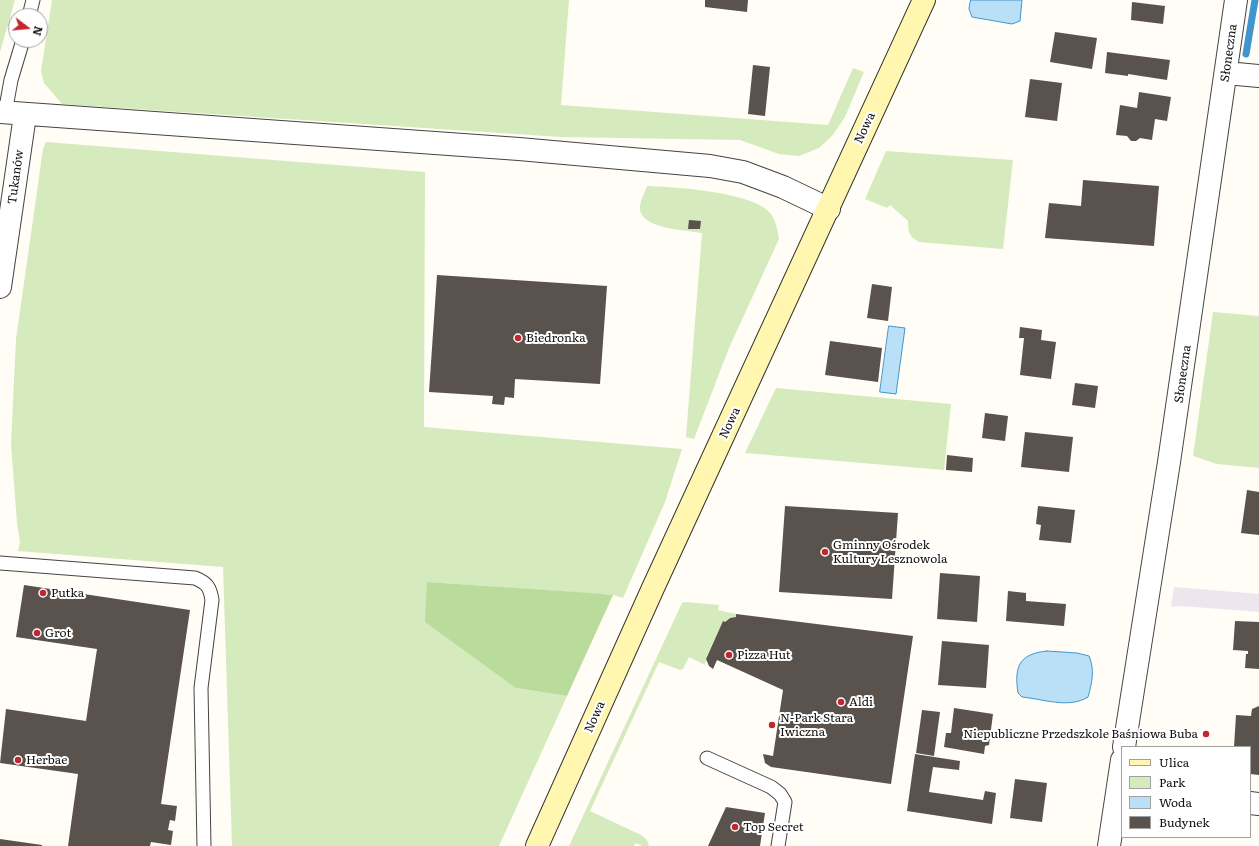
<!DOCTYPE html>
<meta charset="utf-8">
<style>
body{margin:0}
#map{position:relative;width:1259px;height:846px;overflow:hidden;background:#fffdf5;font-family:Literata,serif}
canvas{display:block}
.legend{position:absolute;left:1121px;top:746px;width:130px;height:92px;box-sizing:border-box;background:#fff;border:1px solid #a0a0a0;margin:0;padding:5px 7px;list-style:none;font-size:12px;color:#111}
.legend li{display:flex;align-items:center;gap:8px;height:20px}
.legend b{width:20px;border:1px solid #a0a0a0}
.north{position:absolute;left:8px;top:8px;width:40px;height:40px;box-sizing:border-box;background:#fff;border:1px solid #a0a0a0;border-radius:50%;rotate:106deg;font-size:11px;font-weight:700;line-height:16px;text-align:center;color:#111}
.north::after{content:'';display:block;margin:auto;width:14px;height:18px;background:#c4262e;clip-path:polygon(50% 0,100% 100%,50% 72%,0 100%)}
</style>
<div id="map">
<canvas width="1259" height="846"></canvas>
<ul class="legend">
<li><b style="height:5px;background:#fff6b0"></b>Ulica</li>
<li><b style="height:11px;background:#d5ebbd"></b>Park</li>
<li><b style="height:11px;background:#b9e0f7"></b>Woda</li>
<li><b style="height:11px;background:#5a524d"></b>Budynek</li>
</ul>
<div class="north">N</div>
</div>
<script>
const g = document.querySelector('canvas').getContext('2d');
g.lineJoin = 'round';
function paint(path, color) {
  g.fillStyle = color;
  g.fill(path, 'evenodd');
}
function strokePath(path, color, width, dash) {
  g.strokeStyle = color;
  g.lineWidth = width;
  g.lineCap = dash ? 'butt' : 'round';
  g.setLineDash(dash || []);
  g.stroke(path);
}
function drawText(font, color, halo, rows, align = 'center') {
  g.font = font + ' Literata,serif';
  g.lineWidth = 4;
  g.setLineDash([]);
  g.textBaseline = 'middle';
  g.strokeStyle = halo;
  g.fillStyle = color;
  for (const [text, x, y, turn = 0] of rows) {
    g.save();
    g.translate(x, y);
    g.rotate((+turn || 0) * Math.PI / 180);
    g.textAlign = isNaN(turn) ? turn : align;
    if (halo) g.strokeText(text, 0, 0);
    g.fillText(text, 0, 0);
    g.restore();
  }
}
paint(new Path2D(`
 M 1174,587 L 1259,594 L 1259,612 L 1182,606 L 1171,607 Z`), '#eee6ef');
paint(new Path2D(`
 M 0,0 L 15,0 L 0,52 Z
 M 52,0 L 569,0 L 561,105 L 828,125 L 853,68 L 864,72 L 845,117 L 832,136 L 819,148 L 799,156 L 779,154 L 740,140 L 561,137 L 74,105 L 62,104 L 44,83 L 41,71 Z
 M 46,142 L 425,172 L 424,427 L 682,449 L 665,502 L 623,598 L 613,595 L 427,582 L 516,688 L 567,696 L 499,846 L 232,846 L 223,567 L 18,551 L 20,542 L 17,523 L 11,443 L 16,339 L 43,149 Z
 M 886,151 L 1013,160 L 1003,249 L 919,242 C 909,237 908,232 908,221 L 890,205 L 887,208 L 865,199 Z
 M 647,186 C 675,187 749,192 768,211 C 776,218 777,230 779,239 L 729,348 L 694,439 L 686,437 L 702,233 C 686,230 639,229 640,207 C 640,201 645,192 647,186 Z
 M 1213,312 L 1259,316 L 1259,468 L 1217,464 L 1193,456 Z
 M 776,388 L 951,404 L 944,470 L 745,453 Z
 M 685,602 L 719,605 L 718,610 L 736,614 L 736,617 L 729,618 L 725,622 L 723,621 L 707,655 L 705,665 L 689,657 L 683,669 L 680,670 L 659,662 L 590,811 L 641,835 L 647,840 L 649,846 L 642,846 L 636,843 L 634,846 L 569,846 L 682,603 Z`), '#d5ebbd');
paint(new Path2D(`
 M 427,582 L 591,593 L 613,595 L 567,696 L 516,688 L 425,622 Z`), '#b9dc9c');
const water = new Path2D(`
 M 971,0 L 1022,0 L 1020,21 L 1012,24 L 972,17 L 969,9 Z
 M 889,326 L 905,328 L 896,394 L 880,392 Z
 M 1047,651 L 1077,653 L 1089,656 C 1095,670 1092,683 1088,697 C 1069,709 1043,699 1022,697 L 1018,693 C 1014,666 1019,654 1047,651 Z`);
paint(water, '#b9e0f7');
strokePath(water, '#3f96cf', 1);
strokePath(new Path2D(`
 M 1246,54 L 1255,0`), '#3f96cf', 7);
paint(new Path2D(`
 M 705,0 L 748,0 L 747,12 L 705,7 Z
 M 1132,2 L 1165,6 L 1163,24 L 1131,20 Z
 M 1055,32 L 1097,38 L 1092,69 L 1050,62 Z
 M 1107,52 L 1170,60 L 1167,80 L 1128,74 L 1128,76 L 1105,73 Z
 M 753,65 L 770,67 L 765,116 L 748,114 Z
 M 1030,79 L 1062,83 L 1057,121 L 1025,117 Z
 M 1139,92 L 1171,97 L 1167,121 L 1155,119 L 1152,140 L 1140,138 L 1136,141 L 1131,141 L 1127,136 L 1116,135 L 1120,105 L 1137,108 Z
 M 1083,180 L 1159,186 L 1154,246 L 1045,238 L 1049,203 L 1081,206 Z
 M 689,220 L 701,221 L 700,229 L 688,229 Z
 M 437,275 L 607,286 L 600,384 L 515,379 L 514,398 L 505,397 L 504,405 L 492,404 L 493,396 L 429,392 Z
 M 872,284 L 892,287 L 888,321 L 867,318 Z
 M 1020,327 L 1042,330 L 1041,340 L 1056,342 L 1051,379 L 1020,375 L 1024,338 L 1019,338 Z
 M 830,341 L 882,348 L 878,382 L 825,375 Z
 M 1075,383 L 1098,386 L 1095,408 L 1072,405 Z
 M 985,413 L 1008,416 L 1005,441 L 982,438 Z
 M 1025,432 L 1073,437 L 1069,472 L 1021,467 Z
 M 947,455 L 973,458 L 972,472 L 946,470 Z
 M 1247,490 L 1259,492 L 1259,535 L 1241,533 Z
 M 785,506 L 898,513 L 892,599 L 779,592 Z
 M 1038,506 L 1075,510 L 1071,543 L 1039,540 L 1041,525 L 1036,524 Z
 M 940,573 L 980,576 L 977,622 L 937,619 Z
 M 24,585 L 190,610 L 161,804 L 177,806 L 175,821 L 170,820 L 168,830 L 173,831 L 171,845 L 151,842 L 150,846 L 68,846 L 78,774 L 0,763 L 6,709 L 86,721 L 97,649 L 16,637 Z
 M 1008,591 L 1026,593 L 1026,601 L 1066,604 L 1064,626 L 1006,621 Z
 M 736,614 L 913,636 L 891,784 L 771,767 L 765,763 L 763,754 L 773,756 L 783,690 L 717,660 L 713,669 L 709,666 L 706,659 L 723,621 L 725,622 L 730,618 L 736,617 Z
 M 1235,621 L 1259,622 L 1259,669 L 1245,668 L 1246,654 L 1248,654 L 1248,651 L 1233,650 Z
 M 942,641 L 989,645 L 986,688 L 938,685 Z
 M 1259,706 L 1259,775 L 1250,774 L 1250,747 L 1234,747 L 1236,715 L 1251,716 L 1252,709 Z
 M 954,708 L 993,714 L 989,745 L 985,746 L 984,754 L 944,747 L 946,733 L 951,733 Z
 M 922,710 L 940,712 L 934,756 L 916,753 Z
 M 915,754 L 960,761 L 959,770 L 933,767 L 929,792 L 983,800 L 985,791 L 996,793 L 992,824 L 907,811 Z
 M 1015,779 L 1047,783 L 1042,822 L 1010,818 Z
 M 726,807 L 765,813 L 760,846 L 708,846 Z
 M 0,839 L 42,845 L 42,846 L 0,846 Z`), '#5a524d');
const service = new Path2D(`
 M 29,16 L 33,0
 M 5,113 L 11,80 L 23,40
 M 0,563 L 195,578 C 207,583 210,587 212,600 L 201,688 L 204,846
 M 707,758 L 771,787 L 780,794 L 785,802 L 778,846`);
const minor = new Path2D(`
 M 1226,73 L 1259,76
 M 0,112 L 519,149 L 710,166 L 743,172 L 783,187 L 829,209
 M 0,287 L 25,115
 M 1124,747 L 1169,462 L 1236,0
 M 1250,803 L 1259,804
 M 1109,846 L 1122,760`);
const secondary = new Path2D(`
 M 537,846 L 653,588 L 924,0`);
strokePath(service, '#444', 15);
strokePath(minor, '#444', 24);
strokePath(secondary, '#333', 24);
strokePath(service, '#fff', 13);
strokePath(minor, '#fff', 22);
strokePath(secondary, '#fff6b0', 22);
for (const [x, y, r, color] of [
 [518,338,4,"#c4262e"],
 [825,552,4,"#c4262e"],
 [43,593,4,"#c4262e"],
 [37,633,4,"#c4262e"],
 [729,655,4,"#c4262e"],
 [841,702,4,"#c4262e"],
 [772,725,4,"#c4262e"],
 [1206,734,4,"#c4262e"],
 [18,760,4,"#c4262e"],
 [735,827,4,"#c4262e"]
]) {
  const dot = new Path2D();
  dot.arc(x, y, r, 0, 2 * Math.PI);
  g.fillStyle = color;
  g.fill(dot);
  strokePath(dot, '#fff', 1.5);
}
drawText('12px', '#111', '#fff', [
 ["Słoneczna",1229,53,-82],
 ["Nowa",865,128,-65],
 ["Tukanów",16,177,-82],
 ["Słoneczna",1183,374,-82],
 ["Nowa",730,423,-65],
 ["Nowa",595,717,-66]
]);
drawText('12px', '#111', '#fff', [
 ["Biedronka",526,338],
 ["Gminny Ośrodek",833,545],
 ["Kultury Lesznowola",833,559],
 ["Putka",51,593],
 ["Grot",45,633],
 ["Pizza Hut",737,655],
 ["Aldi",849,702],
 ["N-Park Stara",780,718],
 ["Iwiczna",780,732],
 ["Niepubliczne Przedszkole Baśniowa Buba",1198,734,"right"],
 ["Herbae",26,760],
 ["Top Secret",743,827]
], 'left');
</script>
